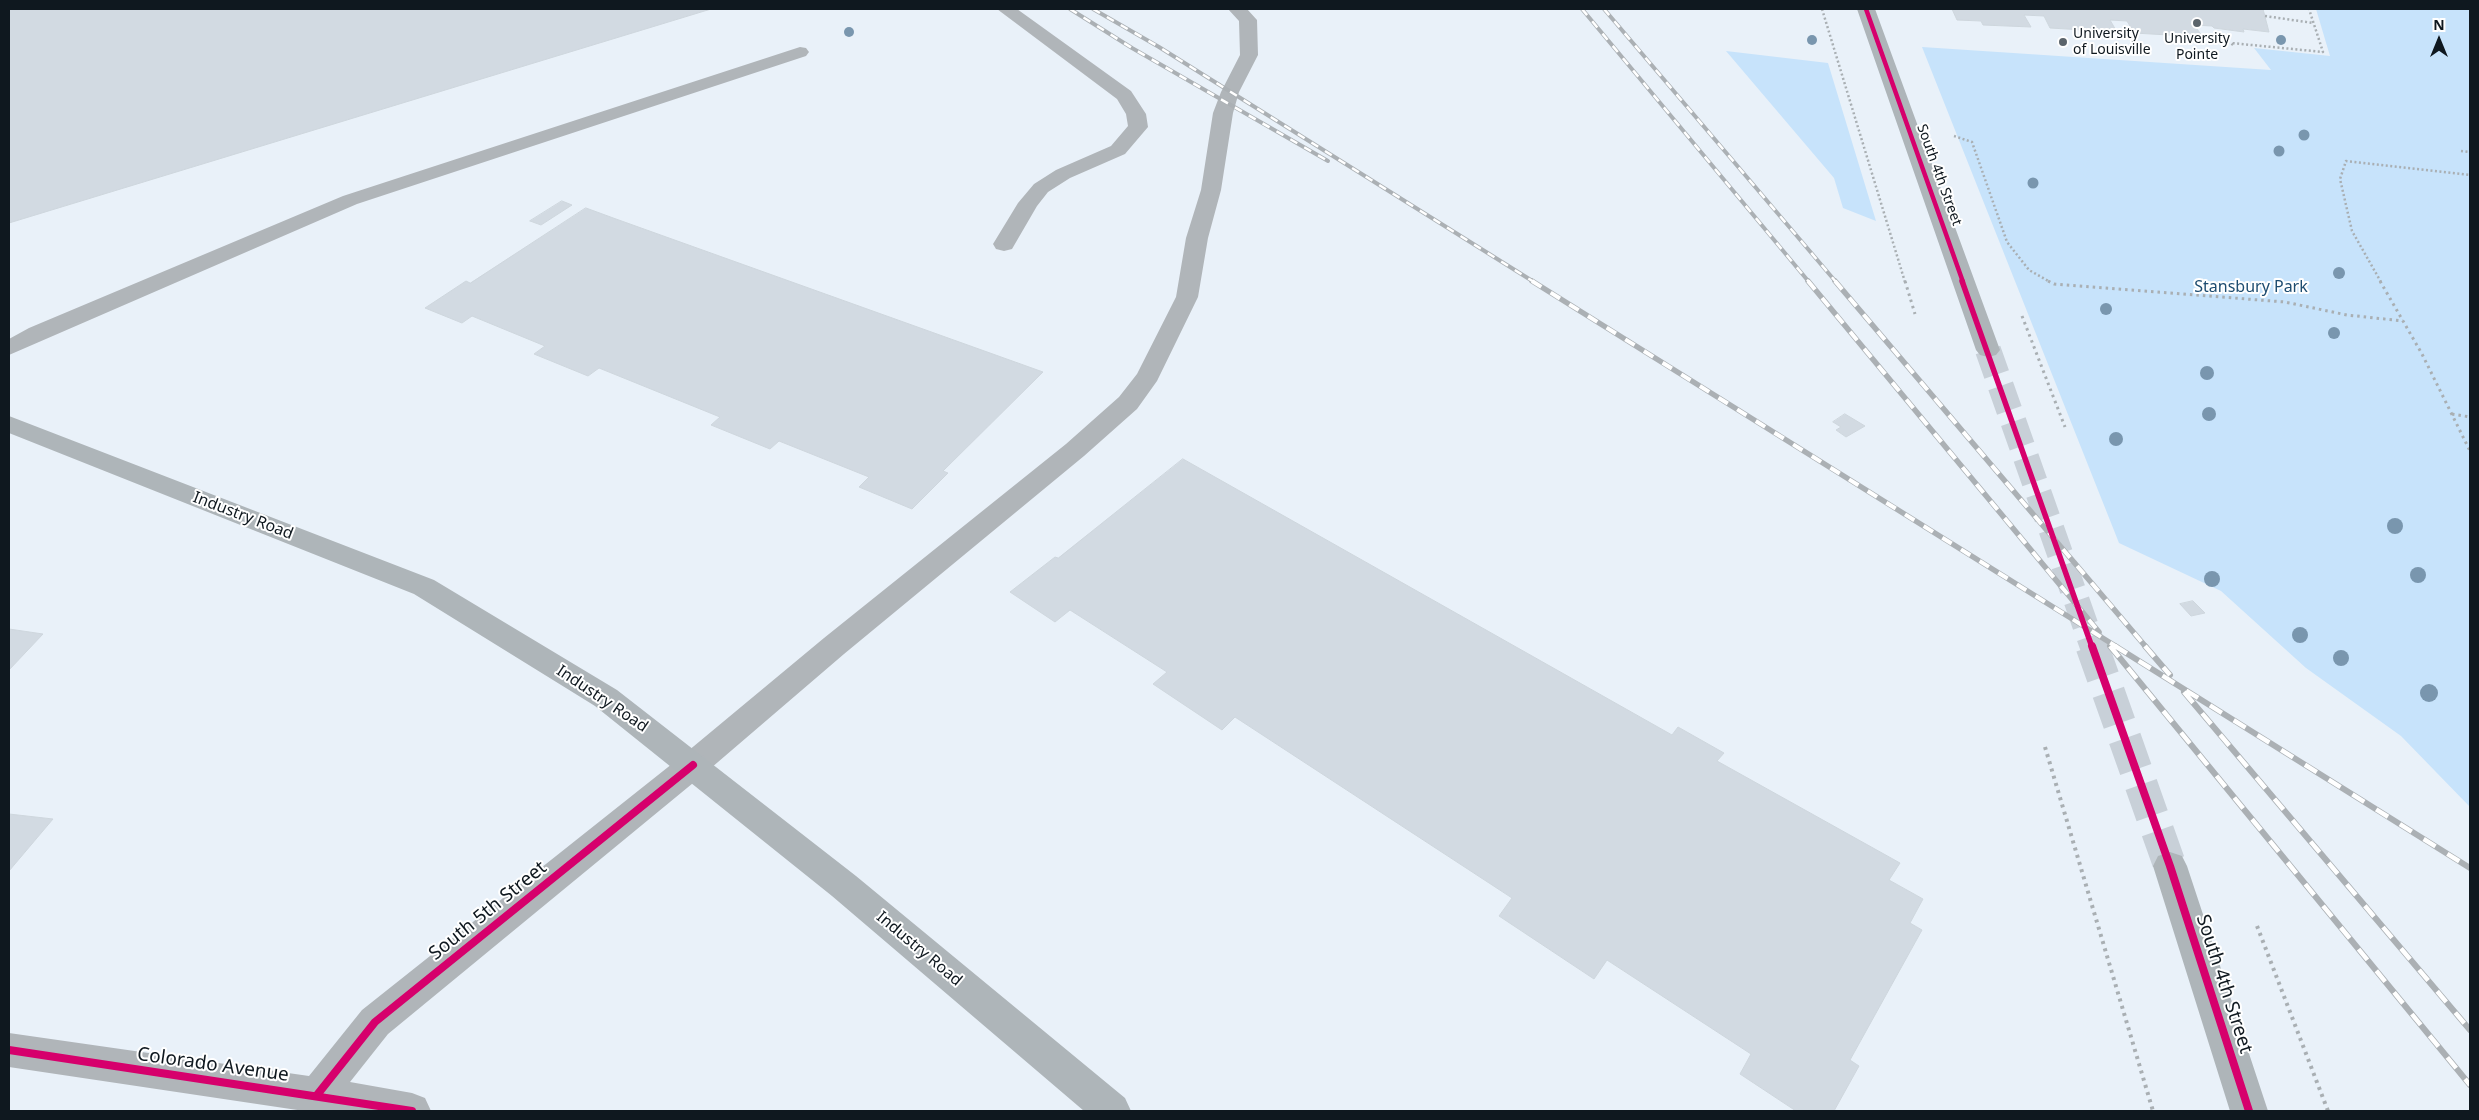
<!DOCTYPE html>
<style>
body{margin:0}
#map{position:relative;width:2479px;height:1120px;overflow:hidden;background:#e9f1f9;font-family:"Noto Sans",sans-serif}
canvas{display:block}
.frame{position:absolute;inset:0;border:10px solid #0f181f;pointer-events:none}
.north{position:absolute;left:2414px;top:15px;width:50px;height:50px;-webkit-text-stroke:4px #fff;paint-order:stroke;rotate:0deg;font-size:14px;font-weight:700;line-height:20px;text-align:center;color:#0f181f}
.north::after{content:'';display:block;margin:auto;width:18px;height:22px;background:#0f181f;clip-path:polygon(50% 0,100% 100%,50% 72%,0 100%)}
</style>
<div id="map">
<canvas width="2479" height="1120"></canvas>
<div class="frame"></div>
<div class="north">N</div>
</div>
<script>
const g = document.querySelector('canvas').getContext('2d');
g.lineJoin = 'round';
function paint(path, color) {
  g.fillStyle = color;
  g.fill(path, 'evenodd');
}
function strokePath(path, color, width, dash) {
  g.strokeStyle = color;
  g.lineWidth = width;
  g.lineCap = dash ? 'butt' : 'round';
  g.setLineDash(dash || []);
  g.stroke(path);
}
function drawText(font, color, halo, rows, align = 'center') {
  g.font = font + ' "Noto Sans",sans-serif';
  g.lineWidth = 4;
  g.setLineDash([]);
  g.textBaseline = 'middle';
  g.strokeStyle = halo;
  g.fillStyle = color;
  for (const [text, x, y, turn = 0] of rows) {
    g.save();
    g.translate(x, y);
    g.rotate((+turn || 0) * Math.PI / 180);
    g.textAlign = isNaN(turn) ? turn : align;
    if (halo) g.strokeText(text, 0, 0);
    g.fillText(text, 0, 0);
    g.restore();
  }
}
paint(new Path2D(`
 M 2316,9 L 2470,9 L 2470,807 L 2401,736 L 2306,668 L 2221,591 L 2119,543 L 1922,47 L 2271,70 L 2254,48 L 2330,56 Z
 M 1726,51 L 1828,63 L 1876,221 L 1843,208 L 1834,178 Z`), '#c7e3fb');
const building = new Path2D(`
 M 9,9 L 711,9 L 9,223 Z
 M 1947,9 L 2263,9 L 2269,32 L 2243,29 L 2244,32 L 2214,28 L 2212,26 L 2194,25 L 2203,37 L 2134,33 L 2127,21 L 2110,20 L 2117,32 L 2050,28 L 2044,16 L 2024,15 L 2031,27 L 1983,25 L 1981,21 L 1957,20 L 1952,9 Z
 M 562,201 L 572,205 L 541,225 L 530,221 Z
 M 586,208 L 616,219 L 1043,372 L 943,471 L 948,473 L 912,509 L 859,487 L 869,477 L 779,441 L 770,449 L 711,425 L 720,417 L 599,368 L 588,376 L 534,354 L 545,346 L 472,316 L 462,323 L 425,308 L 466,281 L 470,283 Z
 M 1845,414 L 1865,426 L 1846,437 L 1836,430 L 1841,427 L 1833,422 Z
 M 1183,459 L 1672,735 L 1678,727 L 1724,753 L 1717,761 L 1900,863 L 1889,880 L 1923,899 L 1910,923 L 1922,930 L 1850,1060 L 1859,1066 L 1834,1111 L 1796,1111 L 1740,1074 L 1751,1054 L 1607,960 L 1594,979 L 1499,916 L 1512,898 L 1235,717 L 1222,730 L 1153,684 L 1167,672 L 1070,610 L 1055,622 L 1010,592 L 1055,557 L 1058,558 Z
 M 2193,601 L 2205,613 L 2191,616 L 2180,604 Z
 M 9,629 L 43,634 L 9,670 Z
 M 9,814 L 53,819 L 9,871 Z`);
paint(building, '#d2dae2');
strokePath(building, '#ced6dd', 1);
strokePath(new Path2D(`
 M 1988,350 L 2093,647`), '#c8d0d8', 26, [26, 12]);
strokePath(new Path2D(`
 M 2092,646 L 2170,866`), '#c8d0d8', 33, [33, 16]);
strokePath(new Path2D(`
 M 1822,9 L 1905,282
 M 2265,16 L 2313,23
 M 2233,45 L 2231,43 L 2323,52 L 2309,9
 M 1954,136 L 1972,142 L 2007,242 L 2029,270 L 2050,282
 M 2461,151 L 2470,152
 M 2381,282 L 2352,231 L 2340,179 L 2346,161 L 2470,175`), '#a9afb3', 2.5, [2, 2.5]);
strokePath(new Path2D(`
 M 1905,281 L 1915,314
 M 2048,281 L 2054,284 L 2285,302 L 2347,315 L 2403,321
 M 2380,281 L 2422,354 L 2470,451
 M 2022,316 L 2065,427
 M 2452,414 L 2470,417`), '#a9afb3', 3, [2.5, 4]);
strokePath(new Path2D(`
 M 2045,747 L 2153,1111
 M 2257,926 L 2328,1111`), '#a9afb3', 4, [3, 4.5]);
paint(new Path2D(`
 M 997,9 L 1017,9 L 1131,91 L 1146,114 L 1148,127 L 1125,154 L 1070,178 L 1048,192 L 1037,206 L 1012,249 L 1004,251 L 996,249 L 993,244 L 1018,203 L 1034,184 L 1056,170 L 1111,146 L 1128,126 L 1126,114 L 1117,99 Z
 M 1228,9 L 1247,9 L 1257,20 L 1258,55 L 1239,92 L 1233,113 L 1221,190 L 1208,238 L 1198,297 L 1157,381 L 1137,409 L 1084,456 L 844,654 L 704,774 L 693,778 L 682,774 L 677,765 L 682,756 L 824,638 L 1066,444 L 1119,397 L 1137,374 L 1176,297 L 1186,238 L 1201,190 L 1213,113 L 1221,92 L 1240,55 L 1239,21 Z
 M 800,47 L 806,48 L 809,52 L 806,56 L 357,204 L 9,355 L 9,339 L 29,328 L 343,196 Z`), '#b0b5b9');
paint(new Path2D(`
 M 693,752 L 704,756 L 709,765 L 704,774 L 388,1034 L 350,1082 L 412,1093 L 425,1098 L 431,1111 L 304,1111 L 9,1067 L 9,1033 L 309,1076 L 362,1010 L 682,756 Z`), '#b0b5b9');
paint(new Path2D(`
 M 1857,9 L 1875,9 L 2000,350 L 1996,355 L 1988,357 L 1980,355 L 1976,350 Z
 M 9,416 L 434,580 L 617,690 L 856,876 L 1125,1098 L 1131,1111 L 1084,1111 L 832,896 L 595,706 L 414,594 L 9,433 Z
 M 2170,852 L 2182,856 L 2187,866 L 2268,1111 L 2230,1111 L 2153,866 L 2158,856 Z`), '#aeb5b9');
const railFar2 = new Path2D(`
 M 1070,9 L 1132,48 L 1328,161
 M 1093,9 L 1159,47 L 1534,282
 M 1582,9 L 1809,282
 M 1604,9 L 1836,282`);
const railFar1 = new Path2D(`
 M 1532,281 L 2117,647
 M 1808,281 L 2099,632
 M 1835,281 L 2146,647`);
const rail = new Path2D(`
 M 2110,646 L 2470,1085
 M 2115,646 L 2470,868
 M 2145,646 L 2170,675
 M 2184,692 L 2470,1030`);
strokePath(railFar2, '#abb0b4', 4);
strokePath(railFar1, '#abb0b4', 5.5);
strokePath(rail, '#abb0b4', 6);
strokePath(railFar2, '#fff', 2.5, [8]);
strokePath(railFar1, '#fff', 4, [11]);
strokePath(rail, '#fff', 4.5, [14]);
strokePath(new Path2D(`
 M 1866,9 L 1963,282`), '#d6006c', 4.5);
strokePath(new Path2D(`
 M 1962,281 L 2092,647`), '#d6006c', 5.5);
strokePath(new Path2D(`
 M 2092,646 L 2170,866 L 2249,1111
 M 9,1050 L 412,1111
 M 317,1095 L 375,1022 L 693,765`), '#d6006c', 8);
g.fillStyle = '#7996ae';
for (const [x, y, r] of [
 [849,32,5],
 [1812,40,5],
 [2281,40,5],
 [2304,135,5.5],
 [2279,151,5.5],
 [2033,183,5.5],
 [2339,273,6],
 [2216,288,6],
 [2106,309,6],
 [2334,333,6],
 [2207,373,7],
 [2209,414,7],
 [2116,439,7],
 [2395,526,8],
 [2418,575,8],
 [2212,579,8],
 [2300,635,8],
 [2341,658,8],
 [2429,693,9]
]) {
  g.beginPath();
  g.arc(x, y, r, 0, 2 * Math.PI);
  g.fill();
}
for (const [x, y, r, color] of [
 [2197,23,5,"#5b646b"],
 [2063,42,5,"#5b646b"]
]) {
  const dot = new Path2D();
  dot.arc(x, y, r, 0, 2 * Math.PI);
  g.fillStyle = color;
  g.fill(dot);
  strokePath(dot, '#fff', 2);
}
drawText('14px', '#0f181f', '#fff', [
 ["University",2073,34],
 ["of Louisville",2073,50],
 ["University",2197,39,"center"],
 ["Pointe",2197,55,"center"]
], 'left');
drawText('14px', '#0f181f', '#fff', [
 ["South 4th Street",1939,175,70]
]);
drawText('16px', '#1d4c70', '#fff', [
 ["Stansbury Park",2251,287]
]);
drawText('16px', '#0f181f', '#fff', [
 ["Industry Road",243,516,21],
 ["Industry Road",602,699,34],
 ["Industry Road",919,949,40]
]);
drawText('19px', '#0f181f', '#fff', [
 ["South 5th Street",488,911,-39],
 ["South 4th Street",2224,984,72],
 ["Colorado Avenue",213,1065,8]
]);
</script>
